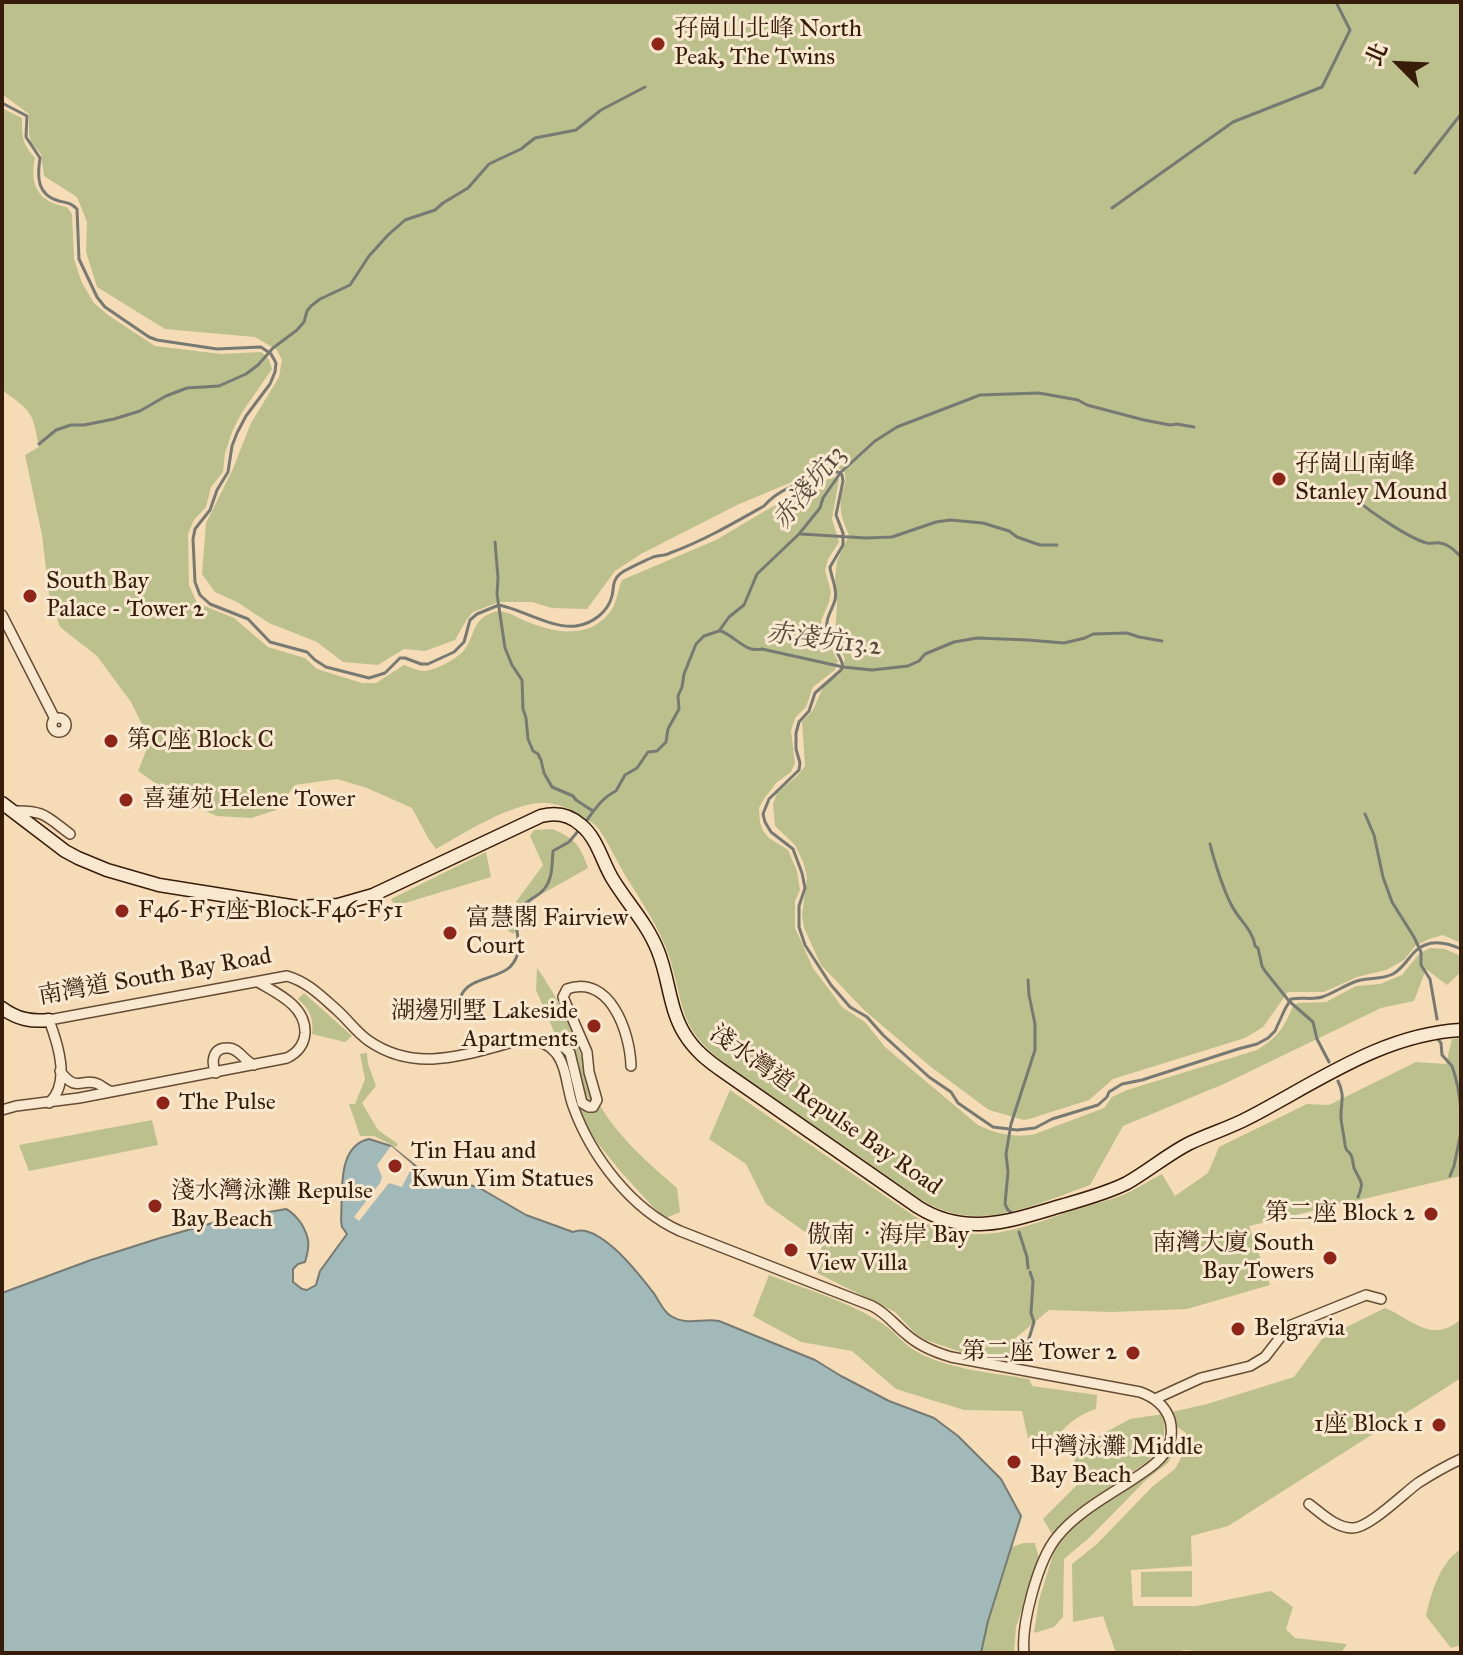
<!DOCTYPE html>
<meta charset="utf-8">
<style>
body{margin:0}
#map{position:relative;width:1463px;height:1655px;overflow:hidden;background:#f5dcb6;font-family:"IM FELL Great Primer","Noto Serif TC",serif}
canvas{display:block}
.frame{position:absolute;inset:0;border:4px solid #371c09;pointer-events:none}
.north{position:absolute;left:1359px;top:24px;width:80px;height:80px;-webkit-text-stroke:6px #f8e8d0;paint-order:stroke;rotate:294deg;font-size:22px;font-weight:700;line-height:32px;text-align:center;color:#371c09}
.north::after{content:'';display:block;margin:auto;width:28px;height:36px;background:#371c09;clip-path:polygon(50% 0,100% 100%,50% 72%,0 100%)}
</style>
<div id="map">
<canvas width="1463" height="1655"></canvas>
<div class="frame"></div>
<div class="north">北</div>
</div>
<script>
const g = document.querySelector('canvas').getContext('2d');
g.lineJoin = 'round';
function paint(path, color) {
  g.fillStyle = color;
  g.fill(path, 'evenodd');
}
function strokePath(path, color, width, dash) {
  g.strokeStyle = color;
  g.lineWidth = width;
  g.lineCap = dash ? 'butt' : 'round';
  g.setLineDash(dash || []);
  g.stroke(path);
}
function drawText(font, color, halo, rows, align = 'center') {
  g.font = font + ' "IM FELL Great Primer","Noto Serif TC",serif';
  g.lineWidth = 6;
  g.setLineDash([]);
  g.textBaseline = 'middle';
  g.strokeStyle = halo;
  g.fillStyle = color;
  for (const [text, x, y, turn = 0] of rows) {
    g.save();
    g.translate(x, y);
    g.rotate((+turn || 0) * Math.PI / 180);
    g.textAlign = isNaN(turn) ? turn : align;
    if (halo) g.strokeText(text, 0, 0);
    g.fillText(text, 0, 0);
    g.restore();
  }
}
paint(new Path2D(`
 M 2,2 L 1461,2 L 1461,943 L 1443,935 L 1429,939 L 1415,946 L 1404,960 L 1386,970 L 1357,977 L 1324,992 L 1288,992 L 1263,1027 L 1245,1038 L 1113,1079 L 1089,1100 L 1029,1119 L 1024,1120 L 989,1110 L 931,1067 L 864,1010 L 821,965 L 804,928 L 802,915 L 807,878 L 804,864 L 795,845 L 775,826 L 773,804 L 777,793 L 798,775 L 805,766 L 802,722 L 813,710 L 824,685 L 840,674 L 845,659 L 835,634 L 837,604 L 835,578 L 837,561 L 849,535 C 843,522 839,511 841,497 C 843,487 848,481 844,471 L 838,468 L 823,469 L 737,505 L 641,554 L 615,571 L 587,609 L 552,608 L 532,602 L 499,602 L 473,612 L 467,619 L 455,640 L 425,651 L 404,649 L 378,665 L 343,662 L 317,642 L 269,623 L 237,602 L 215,592 L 202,574 L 206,523 L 232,471 L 251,423 L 279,377 L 282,360 L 277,350 L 255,337 L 165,329 L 97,287 L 86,252 L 87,222 L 77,197 L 44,176 L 41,154 L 31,143 L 29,133 L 29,114 L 2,94 Z
 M 2,108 L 22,118 C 22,138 22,143 35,158 C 29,185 38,202 67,207 L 72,214 L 74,259 L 82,283 L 94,303 L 108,315 L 155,346 L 221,354 L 261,352 C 268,356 270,361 272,369 L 241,414 L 232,432 L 225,453 L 223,472 L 211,487 L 206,507 L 194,520 L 188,534 L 189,585 L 197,603 L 234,618 L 268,647 L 305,658 L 317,669 L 362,683 L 376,683 L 404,665 C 410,667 416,670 422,671 C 433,672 459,658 465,649 C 476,633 472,619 494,612 C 504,609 514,616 523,620 C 553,633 591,641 612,609 C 617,601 618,589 622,580 L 716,540 L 770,508 L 830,478 L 836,477 L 839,479 L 832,519 L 839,542 L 828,559 L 825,570 L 831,592 L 829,602 L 821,621 L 821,630 L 838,661 L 835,670 L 813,687 L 806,707 L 795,718 L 791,731 L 795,763 L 791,772 L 776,783 L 764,799 L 759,808 L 760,823 L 763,831 L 769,838 L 788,850 L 797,871 L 800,890 L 795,901 L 795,928 L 813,968 L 842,1007 L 865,1022 L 885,1047 L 978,1125 C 996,1134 1015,1138 1035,1134 L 1104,1108 L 1112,1097 L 1127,1090 L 1257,1050 C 1277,1038 1284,1028 1293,1006 L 1298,1003 L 1326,1002 L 1356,986 L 1380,984 L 1402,975 L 1419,954 L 1430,948 L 1445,949 L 1461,956 L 1461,972 L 1447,985 L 1426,969 L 1414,1001 L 1381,1008 L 1226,1083 L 1123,1126 L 1090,1185 C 1036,1204 977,1235 922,1200 L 728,1066 C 677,1027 686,1010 669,956 C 659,927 641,901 625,875 C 618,863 605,836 597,827 C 594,823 587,820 582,817 C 571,809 556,802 542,803 C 512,803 462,834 436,849 L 428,838 L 412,808 L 367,788 L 337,779 L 295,785 L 276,810 L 251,818 L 217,816 L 178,799 L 138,771 L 150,741 L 131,702 L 97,656 L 60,627 L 49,594 L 42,535 L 25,455 L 39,447 C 32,410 32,412 2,390 Z
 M 552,829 C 575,838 580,845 588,868 L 519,907 L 519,928 L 513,934 L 499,925 L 543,865 L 530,836 L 534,830 Z
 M 486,852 L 491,877 L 395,906 L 391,899 Z
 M 537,968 C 555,992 568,1022 579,1050 C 586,1067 589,1087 598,1102 C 617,1136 648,1163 677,1188 L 680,1212 L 666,1218 L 654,1208 L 621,1172 L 596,1141 L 575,1106 L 565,1062 L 552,1027 L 536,990 Z
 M 304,993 L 352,1036 L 345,1042 L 312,1034 C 314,1018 310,1010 298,999 Z
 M 1461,1038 L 1461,1176 L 1249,1226 L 1270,1285 L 1187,1309 L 1112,1312 L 1049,1310 L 1012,1341 L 1021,1362 L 961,1352 L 926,1340 L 916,1334 L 895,1312 L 817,1273 L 822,1244 L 766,1204 L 746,1164 L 709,1139 L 730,1090 L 923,1222 C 976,1247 1020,1229 1071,1211 C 1087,1206 1103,1202 1118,1197 C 1133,1192 1148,1181 1162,1174 L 1175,1196 L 1208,1173 L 1219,1147 L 1307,1104 L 1329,1105 L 1416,1062 L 1446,1064 L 1452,1039 Z
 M 367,1053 L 368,1064 L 376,1086 L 362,1103 L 378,1130 L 398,1144 L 396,1147 L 374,1136 L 360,1136 L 349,1104 L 355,1104 L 365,1079 L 360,1054 Z
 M 152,1120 L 158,1145 L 29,1171 L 19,1145 Z
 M 769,1275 C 805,1289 844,1300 877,1320 C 894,1329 903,1346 921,1354 C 954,1370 993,1373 1029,1379 L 1032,1386 L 1097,1395 L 1096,1409 C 1077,1415 1064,1426 1053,1443 L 1028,1438 L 1022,1411 L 964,1410 L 896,1389 L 852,1351 L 801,1342 L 753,1316 Z
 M 1385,1308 C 1412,1319 1432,1345 1461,1319 L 1461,1378 L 1228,1526 L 1191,1536 L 1192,1566 L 1131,1570 L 1133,1606 L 1196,1606 L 1271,1591 L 1293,1607 L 1286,1629 L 1295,1638 L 1347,1644 L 1341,1653 L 1214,1653 L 1186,1650 L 1168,1653 L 1116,1653 L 1103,1616 L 1073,1622 L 1072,1564 L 1097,1544 L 1153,1486 L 1175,1469 L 1183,1454 L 1186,1433 L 1173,1424 L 1172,1412 L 1207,1404 L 1294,1377 L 1322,1339 Z
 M 1163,1414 C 1167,1436 1163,1446 1147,1462 L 1073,1512 L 1052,1534 L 1043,1519 L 1078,1484 L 1073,1450 L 1130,1419 Z
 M 1176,1440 L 1174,1451 L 1168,1463 L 1147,1479 L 1090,1537 L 1064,1559 L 1063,1617 L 1054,1627 L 1034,1633 L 1039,1600 L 1057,1542 L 1079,1520 L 1171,1447 Z
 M 1023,1543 L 1035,1543 L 1039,1559 L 1016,1627 L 1014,1653 L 981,1653 L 988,1621 L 1012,1547 Z
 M 1461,1549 L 1461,1645 L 1451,1648 L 1426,1616 C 1431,1593 1440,1562 1461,1549 Z
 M 1192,1571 L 1192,1597 L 1141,1597 L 1141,1572 Z`), '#bcc08d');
const water = new Path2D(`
 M 369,1139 L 391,1146 L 422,1171 L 444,1179 L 478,1187 L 526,1215 L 573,1232 C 598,1221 638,1273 652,1291 C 659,1299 662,1311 671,1316 C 687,1326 702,1318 719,1321 L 815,1360 L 841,1376 L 889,1401 L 934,1418 L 958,1436 L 1001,1479 L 1021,1516 L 988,1621 L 981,1653 L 2,1653 L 2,1293 L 91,1260 L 160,1238 L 223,1220 L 286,1209 C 294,1213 296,1217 301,1223 C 310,1238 310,1246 305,1262 L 298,1264 L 293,1269 L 293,1282 L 302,1289 L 307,1290 L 316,1285 L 320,1271 L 347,1234 L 342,1227 L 341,1220 C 343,1194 336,1146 369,1139 Z`);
paint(water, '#a1b9b9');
strokePath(water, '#777a73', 2);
paint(new Path2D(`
 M 391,1146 L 413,1165 L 402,1187 L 389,1183 L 359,1221 L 354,1217 L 380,1183 L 382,1177 L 377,1165 Z`), '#f5dcb6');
strokePath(new Path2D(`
 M 2,103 L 27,116 L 26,137 L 40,158 C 37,177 37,195 59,201 C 68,203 71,203 77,209 L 79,259 L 97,297 L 105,307 L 149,337 L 157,340 L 217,349 L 261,347 L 271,354 L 276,363 L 275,372 L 270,384 L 246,416 L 237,433 L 232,446 L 228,472 L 217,490 L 210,510 L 195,529 L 193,539 L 195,582 L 200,595 L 210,604 L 248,619 L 270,642 L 307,652 L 315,660 L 326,667 L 369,678 L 385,673 L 400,658 L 405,658 L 421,664 L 428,664 L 454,652 L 464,642 L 470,620 L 477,614 L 499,605 C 521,609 552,629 576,626 C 592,624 608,612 612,596 C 614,588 612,580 620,574 C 624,570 647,560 653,557 C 659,555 665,556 670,553 C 703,541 734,523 764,506 C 781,486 810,480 834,472 L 838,472 L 842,475 L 843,481 L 836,515 L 843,533 L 843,545 L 830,567 C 831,578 838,589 835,600 C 832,611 825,618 827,631 C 829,645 841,653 843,667 L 840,671 L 815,693 L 809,711 L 799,722 L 796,733 L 796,749 L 800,763 L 799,770 L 769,799 L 763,814 L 765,822 L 771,832 L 793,849 L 802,873 L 805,888 L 799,906 L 799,927 L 805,945 L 831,985 L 850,1007 L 867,1017 L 883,1035 L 929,1077 L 951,1092 L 958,1103 L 993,1127 L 1017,1130 L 1035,1128 L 1052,1119 L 1098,1105 L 1107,1097 L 1109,1092 L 1122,1084 L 1142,1080 L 1238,1049 L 1257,1044 L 1268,1038 L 1275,1031 L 1285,1009 L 1291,999 C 1302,997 1313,1000 1322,997 C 1334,993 1345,985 1357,981 C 1369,977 1381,980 1393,974 C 1407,966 1411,950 1425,945 C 1437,940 1450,944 1461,949
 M 1415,173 L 1461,114
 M 1112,208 L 1233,122 L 1322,87 L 1350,30 L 1336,2
 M 39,444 L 56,430 L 71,425 L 84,425 L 114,419 L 140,411 L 166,396 L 187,388 L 219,386 L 246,374 L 258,365 L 273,348 L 297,330 L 304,322 L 307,311 L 311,306 L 320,299 L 350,285 L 369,256 L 388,235 L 405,220 L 435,210 L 443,203 L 468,188 L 489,164 L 521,149 L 535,138 L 576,130 L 601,110 L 645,87
 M 1357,500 C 1369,511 1410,539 1427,543 C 1432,544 1436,542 1440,543 C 1449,544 1455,551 1461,557
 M 801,534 L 866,538 L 892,537 L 936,522 L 950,520 L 983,523 L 1009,531 L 1017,537 L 1040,545 L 1057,545
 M 495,542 L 498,578 L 497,594 L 505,648 L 512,665 L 522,680 L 523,709 L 526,718 L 528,739 L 533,751 L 538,754 L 541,760 L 544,773 L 552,787 L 573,796 L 576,800 L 593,811
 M 721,631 C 735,636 745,653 762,649 L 843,667 L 872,670 L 908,666 L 919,661 L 925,654 L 954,642 L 977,638 L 1028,640 L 1064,643 L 1085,638 L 1093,634 L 1127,633 L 1139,637 L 1162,641
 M 1365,814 L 1374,835 L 1383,877 L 1392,902 L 1414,937 L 1421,952 L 1421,965 L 1430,979 L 1437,1019
 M 587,820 C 595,809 603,797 616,791 L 625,775 L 637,768 L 648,752 L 657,751 L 666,742 L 668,729 L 679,709 L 678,696 L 682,687 L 684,674 L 696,644 L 704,636 L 719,631 L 729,617 L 744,605 L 757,574 L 799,534 L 820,508 L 823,498 L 841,472 L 875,441 L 897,427 L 980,395 L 1039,393 L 1078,400 L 1087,405 L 1144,420 L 1170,425 L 1177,424 L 1194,427
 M 1210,844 C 1214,860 1224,892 1232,906 C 1239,920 1253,930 1255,946 L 1258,948 L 1262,966 L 1265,971 L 1289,1001 L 1313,1022 L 1317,1039 L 1329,1062
 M 454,1019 C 456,1011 458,1002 462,994 C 470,978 497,979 510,967 C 528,948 511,930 518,913 C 524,900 538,898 545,888 C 553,877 552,863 553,851 L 569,842 L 579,830
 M 1437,1038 L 1441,1043 L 1442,1055 L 1452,1066 C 1457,1080 1460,1096 1461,1112
 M 1338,1081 C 1346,1097 1340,1104 1341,1119 C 1342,1127 1344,1136 1345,1145 C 1347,1154 1347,1148 1351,1155 C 1353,1159 1353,1164 1354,1168 C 1360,1182 1365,1180 1358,1197
 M 1450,1176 L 1454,1166 L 1461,1132
 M 1013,1214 L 1008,1210 L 1005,1204 L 1008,1172 L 1006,1154 L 1011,1124 L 1035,1050 L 1035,1024 L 1029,995 L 1028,980
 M 1019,1232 L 1027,1257 L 1028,1268
 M 1021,1365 L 1034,1322 L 1031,1313 L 1033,1281 L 1030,1272`), '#777a73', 3);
const street = new Path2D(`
 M 2,615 L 55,719
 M52 725a7 7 0 1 1 14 0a7 7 0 1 1-14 0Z
 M 13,811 C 44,810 46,816 70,834
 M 553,1049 L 558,1046 L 565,1048 L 570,1053 L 582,1103 L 589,1107 L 593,1107 L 597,1100 L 589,1072 L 587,1052 L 563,997 L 567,989 C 610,974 630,1032 631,1066
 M 60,1071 C 77,1094 82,1077 98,1084 C 102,1086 105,1089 110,1091
 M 216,1073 C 211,1063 212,1048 227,1048 C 238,1047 244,1061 254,1065
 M 49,1103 C 71,1083 58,1044 49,1020 L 287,976 C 308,982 322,997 338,1011 C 348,1020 357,1033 369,1041 C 417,1074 466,1054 517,1041 C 532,1039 546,1041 556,1053 C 567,1067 567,1090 573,1106 C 591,1156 631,1209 680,1231 L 872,1306 C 886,1313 894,1324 906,1334 C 919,1346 934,1352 951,1357 L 1140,1392 C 1154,1397 1165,1405 1170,1420 C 1173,1432 1171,1445 1163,1455 C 1156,1465 1145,1471 1135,1478 C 1108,1496 1077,1512 1057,1537 C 1038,1560 1021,1624 1024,1653
 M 2,1110 L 16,1106 L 79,1098 L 287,1058 C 297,1053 304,1046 305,1033 C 306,1006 278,994 258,982
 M 1155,1399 L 1201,1378 L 1250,1366 L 1265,1357 L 1289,1326 L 1366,1295 L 1381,1299
 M 1309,1504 C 1321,1513 1336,1528 1352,1528 C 1368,1529 1403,1494 1418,1483 C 1432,1474 1446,1466 1461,1459`);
const secondary = new Path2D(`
 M 2,803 L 65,851 L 78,858 L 107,870 L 159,885 L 297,907 L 338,905 L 373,895 L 541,816 C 556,812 570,815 581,825 C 597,838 602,861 612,878 C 627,903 647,923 658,951 C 669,978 669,1008 684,1033 C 694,1050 708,1061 724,1072 L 918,1207 C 967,1238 1013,1220 1064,1205 C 1085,1199 1107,1193 1127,1183 C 1148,1171 1167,1155 1188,1144 C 1208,1134 1230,1128 1250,1117 C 1317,1082 1383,1034 1461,1030
 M 2,1008 C 17,1019 31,1022 49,1020`);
strokePath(street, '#664c34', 12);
strokePath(secondary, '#371c09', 15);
strokePath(street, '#f8e8d0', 9);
strokePath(secondary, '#f8e8d0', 12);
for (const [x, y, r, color] of [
 [658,44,8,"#8f2418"],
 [1279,479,8,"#8f2418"],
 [30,596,8,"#8f2418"],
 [111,741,8,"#8f2418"],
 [126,800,8,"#8f2418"],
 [122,911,8,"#8f2418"],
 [450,933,8,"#8f2418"],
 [594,1026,8,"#8f2418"],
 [163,1103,8,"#8f2418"],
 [395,1166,8,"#8f2418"],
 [155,1206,8,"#8f2418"],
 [1431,1214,8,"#8f2418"],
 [791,1250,8,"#8f2418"],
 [1330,1258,8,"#8f2418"],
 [1238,1329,8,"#8f2418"],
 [1133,1353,8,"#8f2418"],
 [1439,1425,8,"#8f2418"],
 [1014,1462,8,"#8f2418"]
]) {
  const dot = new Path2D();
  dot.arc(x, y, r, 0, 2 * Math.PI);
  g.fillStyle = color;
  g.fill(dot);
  strokePath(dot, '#f8e8d0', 3);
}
drawText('24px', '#371c09', '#f8e8d0', [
 ["孖崗山北峰 North",674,30],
 ["Peak, The Twins",674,58],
 ["孖崗山南峰",1295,465],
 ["Stanley Mound",1295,493],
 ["South Bay",46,582],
 ["Palace - Tower 2",46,610],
 ["第C座 Block C",127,741],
 ["喜蓮苑 Helene Tower",142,800],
 ["F46-F51座 Block F46-F51",138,911],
 ["富慧閣 Fairview",466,919],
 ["Court",466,947],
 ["湖邊別墅 Lakeside",578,1012,"right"],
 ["Apartments",578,1040,"right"],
 ["The Pulse",179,1103],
 ["Tin Hau and",411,1152],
 ["Kwun Yim Statues",411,1180],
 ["淺水灣泳灘 Repulse",171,1192],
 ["Bay Beach",171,1220],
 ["第二座 Block 2",1415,1214,"right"],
 ["傲南．海岸 Bay",807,1236],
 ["View Villa",807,1264],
 ["南灣大廈 South",1314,1244,"right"],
 ["Bay Towers",1314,1272,"right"],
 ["Belgravia",1254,1329],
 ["第二座 Tower 2",1117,1353,"right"],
 ["1座 Block 1",1423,1425,"right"],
 ["中灣泳灘 Middle",1030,1448],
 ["Bay Beach",1030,1476]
], 'left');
drawText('24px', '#371c09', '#f8e8d0', [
 ["南灣道 South Bay Road",155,977,-10],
 ["淺水灣道 Repulse Bay Road",825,1111,35]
]);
drawText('italic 26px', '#574b3e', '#f8e8d0', [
 ["赤淺坑13",810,488,-51],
 ["赤淺坑13.2",824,641,7]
]);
</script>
